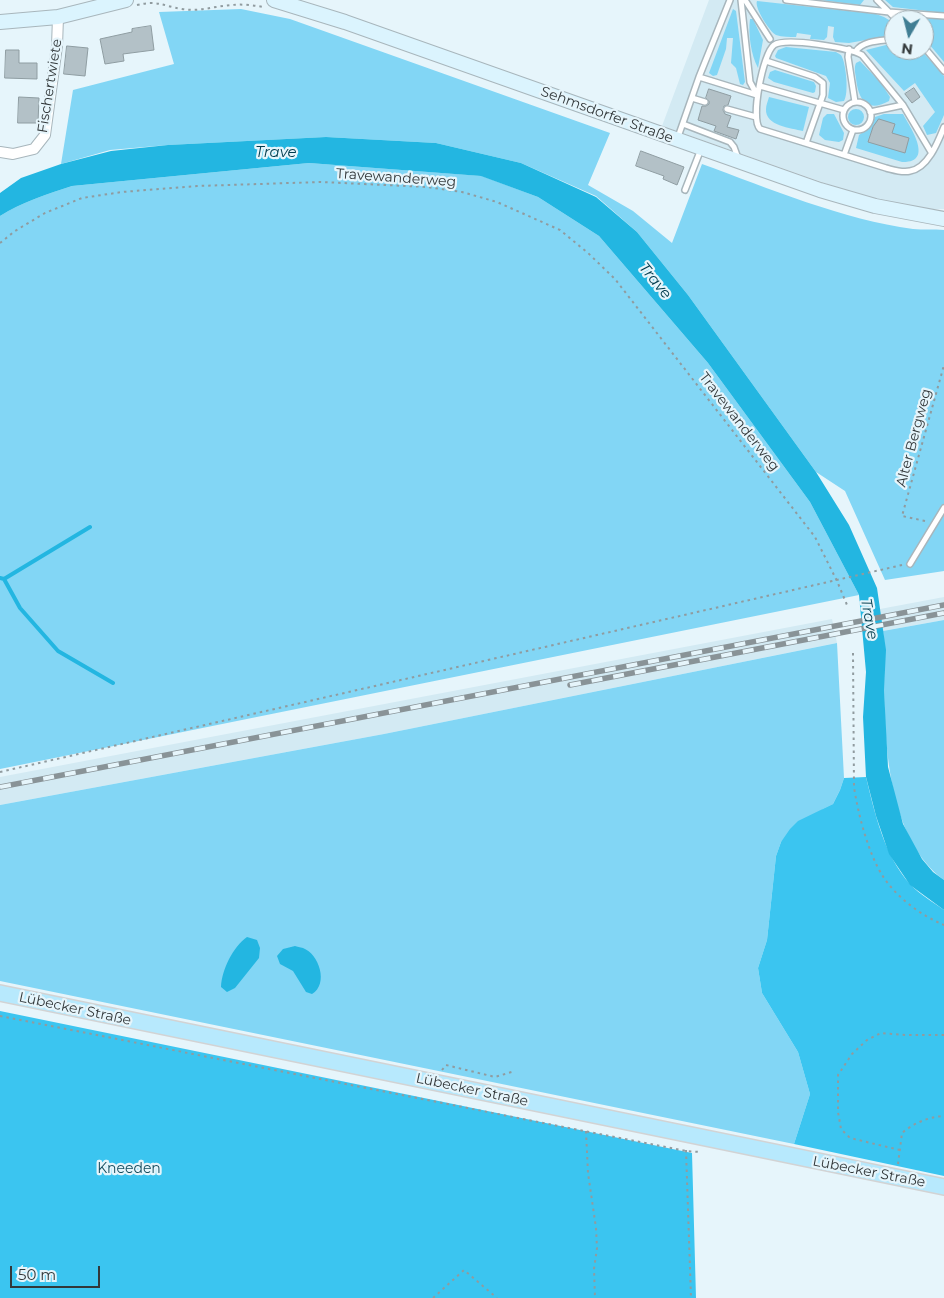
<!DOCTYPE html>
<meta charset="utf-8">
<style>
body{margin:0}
#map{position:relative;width:944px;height:1298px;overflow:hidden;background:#e6f5fb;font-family:Montserrat,sans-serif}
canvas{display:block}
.north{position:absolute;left:884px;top:10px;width:50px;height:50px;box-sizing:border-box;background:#e6f5fb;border:1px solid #9ea9ae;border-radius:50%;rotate:188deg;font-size:14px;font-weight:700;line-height:20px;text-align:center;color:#32383a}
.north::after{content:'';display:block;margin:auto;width:18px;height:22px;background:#407e94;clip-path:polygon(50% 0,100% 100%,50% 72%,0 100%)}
.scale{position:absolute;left:10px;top:1266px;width:90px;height:22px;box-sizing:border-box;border:2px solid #32383a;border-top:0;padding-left:6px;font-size:15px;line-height:18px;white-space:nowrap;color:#32383a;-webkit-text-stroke:4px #e6f5fb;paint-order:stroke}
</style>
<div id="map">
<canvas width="944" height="1298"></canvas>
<div class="north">N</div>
<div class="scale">50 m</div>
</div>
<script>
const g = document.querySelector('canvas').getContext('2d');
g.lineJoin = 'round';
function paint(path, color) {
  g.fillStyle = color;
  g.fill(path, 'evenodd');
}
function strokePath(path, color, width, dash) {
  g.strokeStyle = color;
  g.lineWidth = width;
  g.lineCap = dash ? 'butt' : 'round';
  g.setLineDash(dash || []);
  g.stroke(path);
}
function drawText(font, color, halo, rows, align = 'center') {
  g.font = font + ' Montserrat,sans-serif';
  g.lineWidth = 4.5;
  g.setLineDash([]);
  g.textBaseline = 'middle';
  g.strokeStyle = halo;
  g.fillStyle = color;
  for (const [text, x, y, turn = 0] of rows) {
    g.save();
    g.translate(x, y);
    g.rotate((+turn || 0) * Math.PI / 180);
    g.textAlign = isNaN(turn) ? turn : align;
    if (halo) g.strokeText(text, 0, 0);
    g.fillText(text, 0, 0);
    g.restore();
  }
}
paint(new Path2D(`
 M 709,0 L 944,0 L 944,209 L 924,209 L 876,201 L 662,126 ZM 894,20 L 924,20 L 924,50 L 894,50 Z
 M 944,597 L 944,620 L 883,631 L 880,609 Z
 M 832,619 L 837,643 L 384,734 L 0,805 L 0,777 Z`), '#d3eaf3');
paint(new Path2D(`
 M 820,0 L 864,0 L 860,5 Z
 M 885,0 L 944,0 L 944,13 L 893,7 Z
 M 757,1 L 876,14 L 884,17 L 894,23 L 894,35 L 849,43 L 835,42 L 833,37 L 834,27 L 828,26 L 827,37 L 824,40 L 810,39 L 811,35 L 797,33 L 796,37 C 790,37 782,37 776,35 C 769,31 754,7 757,1 Z
 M 241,9 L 290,19 L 610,133 L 588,185 L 633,211 L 672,243 L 702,164 C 768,188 844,220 913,229 C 923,230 934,229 944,230 L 944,571 L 885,580 L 845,491 L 816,472 L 688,295 L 637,232 L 596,196 L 521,163 L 436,143 L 326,137 L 168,145 L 110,150 L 61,164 L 73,90 L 174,64 L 159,12 Z
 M 733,9 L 736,11 L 745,82 L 743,85 L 740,84 L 736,68 L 731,63 L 733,38 L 727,38 L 726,49 L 717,75 L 713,76 L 709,73 Z
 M 907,15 L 944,18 L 944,62 L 924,38 L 924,20 L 907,20 L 902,16 Z
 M 750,19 L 753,19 L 763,40 L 758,68 C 751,55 748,34 750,19 Z
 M 894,43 L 894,50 L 921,50 L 944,76 L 944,115 L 936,133 L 927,135 L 923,126 L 935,112 L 915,83 L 904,91 L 866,50 Z
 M 786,47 L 836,52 C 839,54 841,54 842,57 C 846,65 849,93 844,101 L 836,102 L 828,98 L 830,83 L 826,76 L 776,58 L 775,56 L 778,50 Z
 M 860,61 L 881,83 L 890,97 L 889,101 C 866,114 858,98 856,78 C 855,72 854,68 856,63 Z
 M 775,70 L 814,82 L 816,86 L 815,92 L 813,93 L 774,82 L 768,78 L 770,72 Z
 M 769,97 L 809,107 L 803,131 C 791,128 765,126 766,109 C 766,105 768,101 769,97 Z
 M848 117a8 8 0 1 1 16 0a8 8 0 1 1-16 0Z
 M 827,114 L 834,114 L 844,133 L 843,140 L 839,142 L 825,140 L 819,135 L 823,118 Z
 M 884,114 L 903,114 C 910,127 935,163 902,162 L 856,148 L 859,135 L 871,126 L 875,117 Z
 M 309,163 L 482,176 L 538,197 L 599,236 L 708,363 L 810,502 L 859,595 L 0,769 L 0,216 C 22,202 48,194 72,186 Z
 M 944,620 L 944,880 C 890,840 885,751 884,689 C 884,669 886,651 883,631 Z
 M 837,643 L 844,778 L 840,790 L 833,804 L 823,809 L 781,842 L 776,856 L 767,940 L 758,968 L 762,993 L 798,1052 L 810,1094 L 794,1144 L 0,981 L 0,805 L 384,734 Z`), '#82d6f5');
paint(new Path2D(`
 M 866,777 C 875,814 884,855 910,884 C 919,894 933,902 944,910 L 944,1176 L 794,1144 L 810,1094 L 798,1052 L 762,993 L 758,968 L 767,940 L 776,856 L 781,842 L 790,829 L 798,821 L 833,804 L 840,790 L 844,778 Z
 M 0,1011 L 692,1153 L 696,1298 L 0,1298 Z`), '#3bc5f0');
paint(new Path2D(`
 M 326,137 L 436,143 L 521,163 L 596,197 L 637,232 L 688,295 L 816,472 L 849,525 L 877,588 L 886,650 L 884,690 L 888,767 L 903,824 L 922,859 L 933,872 L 944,880 L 944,910 L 910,885 L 889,854 L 876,816 L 866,777 L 863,717 L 866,672 L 859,595 L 810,502 L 708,363 L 599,236 L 538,197 L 481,176 L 309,163 L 72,186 C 48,194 22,202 0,216 L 0,193 L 21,178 L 61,164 L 111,151 L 168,145 Z
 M 247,937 L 257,940 L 260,948 L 259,958 L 235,988 L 227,992 L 221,987 C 222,969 233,947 247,937 Z
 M 295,946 C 297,947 300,947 303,948 C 319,954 329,984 312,994 L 306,992 L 293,971 L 280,964 L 277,956 L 283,949 Z`), '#23b6e1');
strokePath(new Path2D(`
 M 0,578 L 4,579 L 20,608 L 58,651 L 113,683
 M 4,579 L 90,527`), '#23b6e1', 4);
const building = new Path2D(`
 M 151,26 L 154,50 L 123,54 L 124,61 L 105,64 L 100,39 L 132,32 L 132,29 Z
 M 67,46 L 88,48 L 85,76 L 64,74 Z
 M 6,50 L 19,50 L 19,63 L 37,63 L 37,79 L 5,78 Z
 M 914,88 L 920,97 L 912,103 L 905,94 Z
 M 709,89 L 731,96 L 728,105 L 724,106 L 723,110 L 725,114 L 731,116 L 727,127 L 739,130 L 736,139 L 714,131 L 716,126 L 698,120 L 702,106 L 706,106 L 709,104 L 709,101 L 706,98 Z
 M 19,97 L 39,98 L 38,123 L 18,123 Z
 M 879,119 L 895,124 L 892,133 L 909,138 L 905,153 L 868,142 L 873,127 Z
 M 641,151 L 684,167 L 677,185 L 663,179 L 664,176 L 636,166 Z`);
paint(building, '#b3c1c7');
strokePath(building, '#8f9da2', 1);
const lane = new Path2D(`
 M 741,0 L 750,82 L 757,95
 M 745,0 L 770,39
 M 786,0 L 889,12 L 944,16
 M 877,0 L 897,20
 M 924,47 L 944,71
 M 849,49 L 848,57 L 855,102
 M 856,51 C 864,40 882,41 894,39
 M 766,61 L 815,77 L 823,83 L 823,95 L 806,143
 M 699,77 L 757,95
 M 760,86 L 844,110
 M 692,98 L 705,102
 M843 116a14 14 0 1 1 28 0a14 14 0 1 1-28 0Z
 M 727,109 L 756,117
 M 870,112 L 903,105
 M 683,124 L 730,142 L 734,147 L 738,158
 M 678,137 L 699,77 L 730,0
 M 931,152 L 903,105 L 862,55 C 850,48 786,37 774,45 C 763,53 750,119 760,129 L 886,168 C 894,170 902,173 910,171 C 928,168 938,142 944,127
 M 844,155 L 853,130
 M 685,190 L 701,149
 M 910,564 L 944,508`);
const street = new Path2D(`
 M 0,152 L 13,154 L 34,149 L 45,135 L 57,46 L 58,17`);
const secondary = new Path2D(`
 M 274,0 L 345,22 L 820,190 L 875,206 L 944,219
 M 0,22 L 58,17 L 126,0`);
const primary = new Path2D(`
 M 0,993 L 944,1187`);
strokePath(lane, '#a8b6bc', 8);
strokePath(street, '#a8b6bc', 12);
strokePath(secondary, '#a8b6bc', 16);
strokePath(primary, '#d2d3d4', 18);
strokePath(new Path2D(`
 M 137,5 C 158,0 163,6 182,9 C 199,12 215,6 232,5 C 242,4 253,5 263,7
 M 0,243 L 15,231 L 45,213 L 82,198 L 122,192 L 197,186 L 321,182 L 427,187 L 462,192 L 497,202 L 560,230 L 588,253 L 615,279 L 815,537 L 837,581 L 847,605
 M 925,521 L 902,516 L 944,365
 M 853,653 L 854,787 C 858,814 868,852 882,875 C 896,897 920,915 944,925
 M 0,772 L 902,565
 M 0,1016 L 686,1151 L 700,1152
 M 442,1070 L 446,1065 L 495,1077 L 515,1071
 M 586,1131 L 588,1173 L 596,1228 L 597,1248 L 594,1269 L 595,1298
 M 686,1150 L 691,1298
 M 900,1150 L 850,1138 L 841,1129 L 838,1112 L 838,1075 L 852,1054 L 867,1040 L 881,1033 L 905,1035 L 944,1035
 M 898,1164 L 902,1133 C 914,1123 928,1117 944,1116
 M 433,1298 L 464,1270 L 497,1298`), '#909b9f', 2, [2.5, 4]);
strokePath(lane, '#fff', 5);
strokePath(street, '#fff', 10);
strokePath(secondary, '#dbf4fe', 14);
strokePath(primary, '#b7e9fd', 15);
const rail = new Path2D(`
 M 570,685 L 944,613
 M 0,787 L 944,605`);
strokePath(rail, '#899397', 5.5);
strokePath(rail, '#e6f5fb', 4, [11]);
drawText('14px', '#32383a', '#e6f5fb', [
 ["Fischertwiete",50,86,-81],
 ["Sehmsdorfer Straße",607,115,20],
 ["Travewanderweg",396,178,4],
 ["Travewanderweg",739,422,52],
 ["Alter Bergweg",914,438,-75],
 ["Lübecker Straße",75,1009,12],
 ["Lübecker Straße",472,1090,12],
 ["Lübecker Straße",869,1172,11]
]);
drawText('14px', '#134b5d', '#e6f5fb', [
 ["Kneeden",129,1169]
]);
drawText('italic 15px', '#003c4e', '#e6f5fb', [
 ["Trave",276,153],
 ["Trave",655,281,51],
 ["Trave",869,619,80]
]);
</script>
